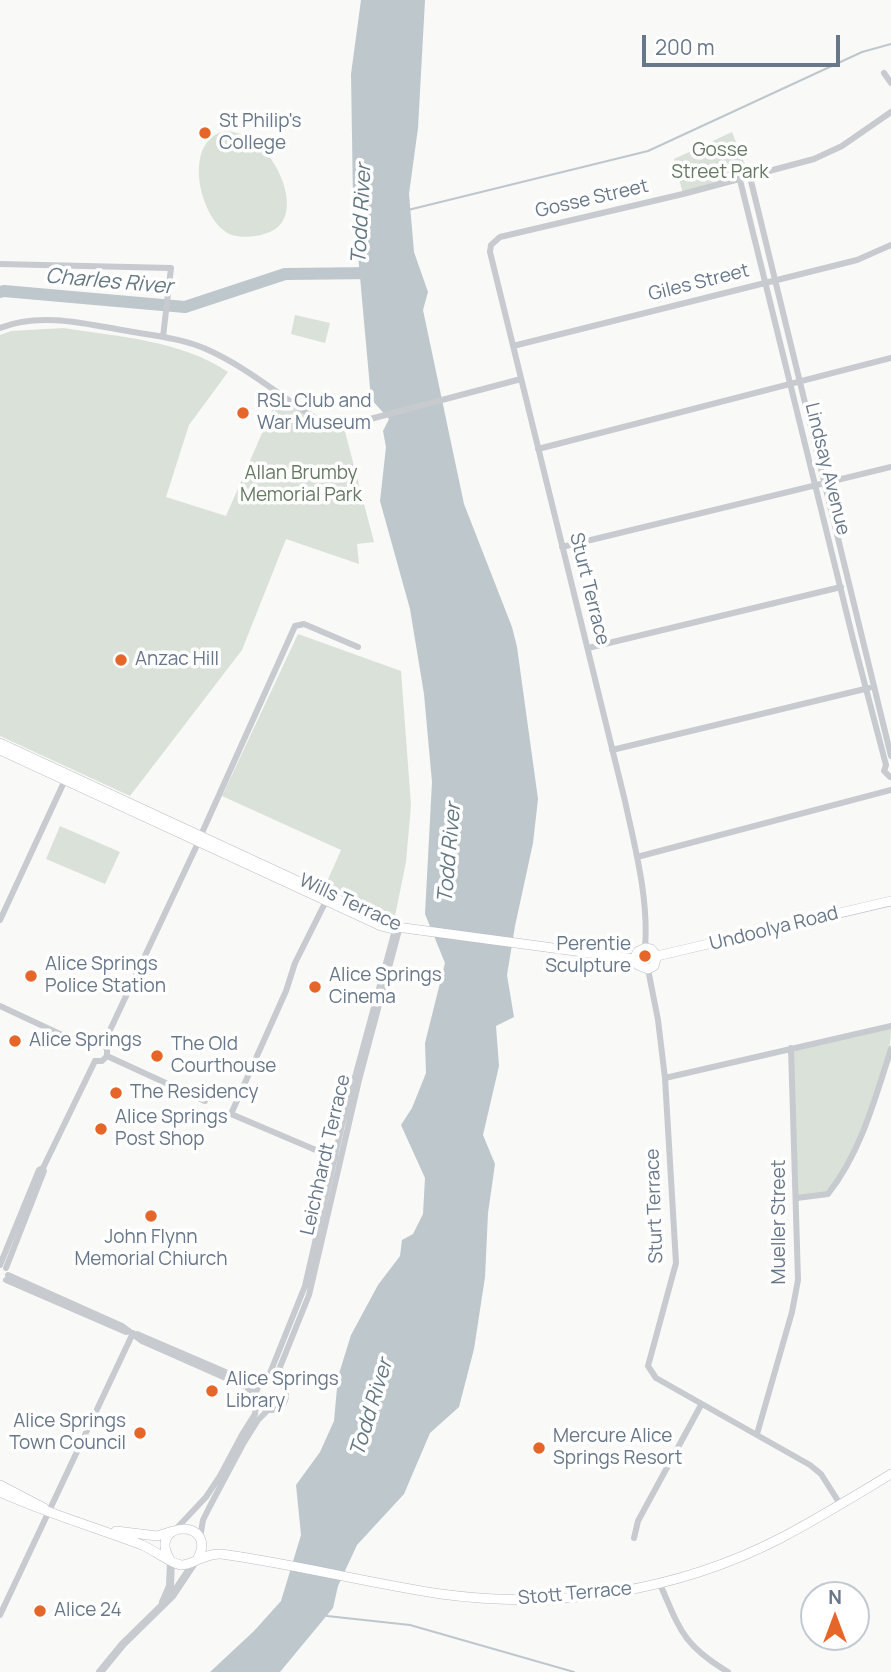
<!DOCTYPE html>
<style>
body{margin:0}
#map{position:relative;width:891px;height:1672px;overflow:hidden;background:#f9f9f7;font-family:Manrope,sans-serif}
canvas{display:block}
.north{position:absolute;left:800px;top:1581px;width:70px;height:70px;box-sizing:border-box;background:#fff;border:2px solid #c3c9d0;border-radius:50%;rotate:0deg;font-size:19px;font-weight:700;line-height:28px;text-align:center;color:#687789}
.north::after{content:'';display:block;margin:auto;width:24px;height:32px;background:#e6662a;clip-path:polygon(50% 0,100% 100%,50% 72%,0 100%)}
.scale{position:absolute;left:642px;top:35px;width:198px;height:32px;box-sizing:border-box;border:4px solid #687789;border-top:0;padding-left:9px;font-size:21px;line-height:24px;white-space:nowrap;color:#687789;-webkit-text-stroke:5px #fff;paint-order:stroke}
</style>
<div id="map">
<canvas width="891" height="1672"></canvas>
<div class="north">N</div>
<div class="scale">200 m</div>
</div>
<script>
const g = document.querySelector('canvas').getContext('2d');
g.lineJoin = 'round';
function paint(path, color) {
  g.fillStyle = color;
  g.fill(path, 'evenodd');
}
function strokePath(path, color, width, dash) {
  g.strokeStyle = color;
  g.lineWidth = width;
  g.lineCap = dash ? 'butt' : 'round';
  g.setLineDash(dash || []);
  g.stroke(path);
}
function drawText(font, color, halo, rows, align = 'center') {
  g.font = font + ' Manrope,sans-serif';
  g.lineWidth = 7;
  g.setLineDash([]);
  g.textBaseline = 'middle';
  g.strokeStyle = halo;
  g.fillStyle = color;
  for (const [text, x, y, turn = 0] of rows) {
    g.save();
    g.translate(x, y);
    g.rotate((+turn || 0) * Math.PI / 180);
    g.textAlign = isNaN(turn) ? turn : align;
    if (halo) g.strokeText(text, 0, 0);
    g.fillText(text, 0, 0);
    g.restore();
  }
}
paint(new Path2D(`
 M 226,131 C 235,132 243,134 251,139 C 279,155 309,223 264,234 C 255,237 241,238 232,235 C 200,224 180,139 226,131 Z
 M 732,132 L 750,177 L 683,194 L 674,159 Z
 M 295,315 L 330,323 L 325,343 L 291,334 Z
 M 64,328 C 120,337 180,340 228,372 L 189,425 L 166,497 L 226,516 L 279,394 L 315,418 L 343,424 L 374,542 L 357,544 L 359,564 L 286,539 L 242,650 L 130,796 L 0,736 L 0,335 L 11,331 Z
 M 298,634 L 401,671 L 411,805 L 406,862 L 395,916 L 326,884 L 341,850 L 222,796 Z
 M 60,826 L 120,852 L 105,884 L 46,859 Z
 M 891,1026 C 891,1086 857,1142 828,1194 L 797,1198 L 791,1048 Z`), '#dae1d8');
paint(new Path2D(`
 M 361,0 L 425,0 L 418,128 L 409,194 L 414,252 L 428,292 L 423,310 L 464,504 L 512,627 L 517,647 L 538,799 L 533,843 L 515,926 L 507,975 L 514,1017 L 496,1026 L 499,1066 L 483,1135 L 495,1164 L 488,1213 L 485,1277 L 474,1349 L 459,1407 L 430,1433 L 404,1494 L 357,1545 L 338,1586 L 333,1608 L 280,1672 L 210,1672 L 254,1631 L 281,1601 L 301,1535 L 296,1485 L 320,1452 L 334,1421 L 338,1377 L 351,1335 L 378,1285 L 400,1256 L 402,1240 L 413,1234 L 423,1214 L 425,1178 L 401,1125 L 412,1108 L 426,1073 L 425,1043 L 445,963 L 425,914 L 432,782 L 424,694 L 410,609 L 380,501 L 386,447 L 383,431 L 389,419 L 371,399 L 353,199 L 351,74 Z`), '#bdc7cc');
strokePath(new Path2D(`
 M 408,210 L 648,151 L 862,52 L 891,44
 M 327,1616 L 410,1625 L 574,1672`), '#bdc7cc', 2);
strokePath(new Path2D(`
 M 0,292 L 4,291 L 185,307 L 285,274 L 375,273`), '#bdc7cc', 12);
const secondary = new Path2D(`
 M 0,743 L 397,927 L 635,959
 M 0,750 L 381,926 L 393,929
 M 657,956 L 891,901
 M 635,959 L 638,965 L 648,969 L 654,966 L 657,956
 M 635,959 L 637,952 L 645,948 L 651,949 L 657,956
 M 0,1485 L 44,1508
 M 0,1492 C 46,1513 95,1527 142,1545 C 154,1550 170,1563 181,1565 C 191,1566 204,1553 221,1554 C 295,1564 367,1583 441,1594 C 557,1610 676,1592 781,1538 C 819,1518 855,1496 891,1474
 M 116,1531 L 157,1536 L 173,1531
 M 169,1558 C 148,1520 218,1519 198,1558`);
strokePath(secondary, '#b9bec3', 10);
strokePath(new Path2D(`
 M 884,73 L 891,83
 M 750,177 L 891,756
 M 740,180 L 853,639 L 886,765 L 884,771 L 890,777
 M 0,264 L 171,268 L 163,337
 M 0,328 C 41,311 91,325 133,332 C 157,336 183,339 206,349 C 245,366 279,395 315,418 L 333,425 L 359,422 L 521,379
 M 513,346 L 857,260 L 891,245
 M 538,449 L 891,358
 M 562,547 L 891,467
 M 588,648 L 841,587
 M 612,750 L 869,688
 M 201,835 L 295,626 L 304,624 L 358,647
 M 637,857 L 891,790
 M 326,901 L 295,963 L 286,991 L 231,1114 L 337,1159
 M 0,920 L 65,780
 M 645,948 C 649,899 635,848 625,801 L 490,252 L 491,245 L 500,237 L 683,194 L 814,159 L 842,146 L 891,112
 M 648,969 L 658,1020 L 665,1078 L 676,1263 L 648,1366 L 656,1378 L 810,1465 L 821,1474 L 840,1504
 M 0,1006 L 90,1048
 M 103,1045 L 198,843
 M 107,1056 L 205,1101
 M 95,1061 L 102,1061 L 107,1056 L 107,1049 L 103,1045
 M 665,1078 L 891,1026
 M 797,1198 L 828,1194 C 861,1152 875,1099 891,1049
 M 0,1265 L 39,1170 L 43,1168 L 95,1061
 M 6,1268 L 44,1171 L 43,1168
 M 8,1275 L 122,1326 L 142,1341 L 246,1387 L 256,1394
 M 6,1280 L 126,1332
 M 137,1334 L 251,1383 L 260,1385
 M256 1395a15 15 0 1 1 30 0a15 15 0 1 1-30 0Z
 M 263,1382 L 270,1373 L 305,1286 L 342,1125 L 395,930
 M 282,1385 L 278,1372 L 309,1295 L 359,1080 L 399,930
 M 757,1434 L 792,1312 L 798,1280 L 791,1048
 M 175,1530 L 206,1497 L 220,1476 L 243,1433 L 255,1414 L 257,1401
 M 200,1538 L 203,1520 L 210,1506 L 243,1444 L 258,1420 L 268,1410
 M 634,1538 L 638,1521 L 701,1405
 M 660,1584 C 680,1630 683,1645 728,1672
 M 0,1615 L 133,1333`), '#c7cace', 6);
strokePath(new Path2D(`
 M 163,1602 L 170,1586 L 171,1560
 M 100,1672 L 123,1644 L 172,1596 L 196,1560`), '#c7cace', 8);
strokePath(secondary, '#fff', 9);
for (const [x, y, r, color] of [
 [205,133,7,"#e6662a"],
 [243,413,7,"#e6662a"],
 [121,660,7,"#e6662a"],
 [645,956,7,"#e6662a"],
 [31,976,7,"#e6662a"],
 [315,987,7,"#e6662a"],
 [15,1041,7,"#e6662a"],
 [157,1056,7,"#e6662a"],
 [116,1093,7,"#e6662a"],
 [101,1129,7,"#e6662a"],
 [151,1216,7,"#e6662a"],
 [212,1391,7,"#e6662a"],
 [140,1433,7,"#e6662a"],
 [539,1448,7,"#e6662a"],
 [40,1611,7,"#e6662a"]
]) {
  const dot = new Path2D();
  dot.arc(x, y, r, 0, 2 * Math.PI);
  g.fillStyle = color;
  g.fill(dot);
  strokePath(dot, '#fff', 2.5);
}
drawText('19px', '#687789', '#fff', [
 ["St Philip's",219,122],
 ["College",219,144],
 ["RSL Club and",257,402],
 ["War Museum",257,424],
 ["Anzac Hill",135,660],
 ["Perentie",631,945,"right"],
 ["Sculpture",631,967,"right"],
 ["Alice Springs",45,965],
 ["Police Station",45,987],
 ["Alice Springs",329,976],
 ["Cinema",329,998],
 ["Alice Springs",29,1041],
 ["The Old",171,1045],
 ["Courthouse",171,1067],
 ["The Residency",130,1093],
 ["Alice Springs",115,1118],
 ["Post Shop",115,1140],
 ["John Flynn",151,1238,"center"],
 ["Memorial Chiurch",151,1260,"center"],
 ["Alice Springs",226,1380],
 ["Library",226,1402],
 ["Alice Springs",126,1422,"right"],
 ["Town Council",126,1444,"right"],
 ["Mercure Alice",553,1437],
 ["Springs Resort",553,1459],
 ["Alice 24",54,1611]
], 'left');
drawText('19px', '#667a63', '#fff', [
 ["Gosse",720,151],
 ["Street Park",720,173],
 ["Allan Brumby",301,474],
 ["Memorial Park",301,496]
]);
drawText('19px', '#687789', '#fff', [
 ["Gosse Street",592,199,-13],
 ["Giles Street",699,283,-14],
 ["Lindsay Avenue",827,469,76],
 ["Sturt Terrace",589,589,76],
 ["Wills Terrace",350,903,25],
 ["Undoolya Road",774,929,-14],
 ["Leichhardt Terrace",326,1155,-77],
 ["Sturt Terrace",655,1206,-92],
 ["Mueller Street",780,1222,-90],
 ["Stott Terrace",575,1594,-5]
]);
drawText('italic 21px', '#647883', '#fff', [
 ["Todd River",362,214,-87],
 ["Charles River",109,282,5],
 ["Todd River",450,853,-85],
 ["Todd River",372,1408,-73]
]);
</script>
